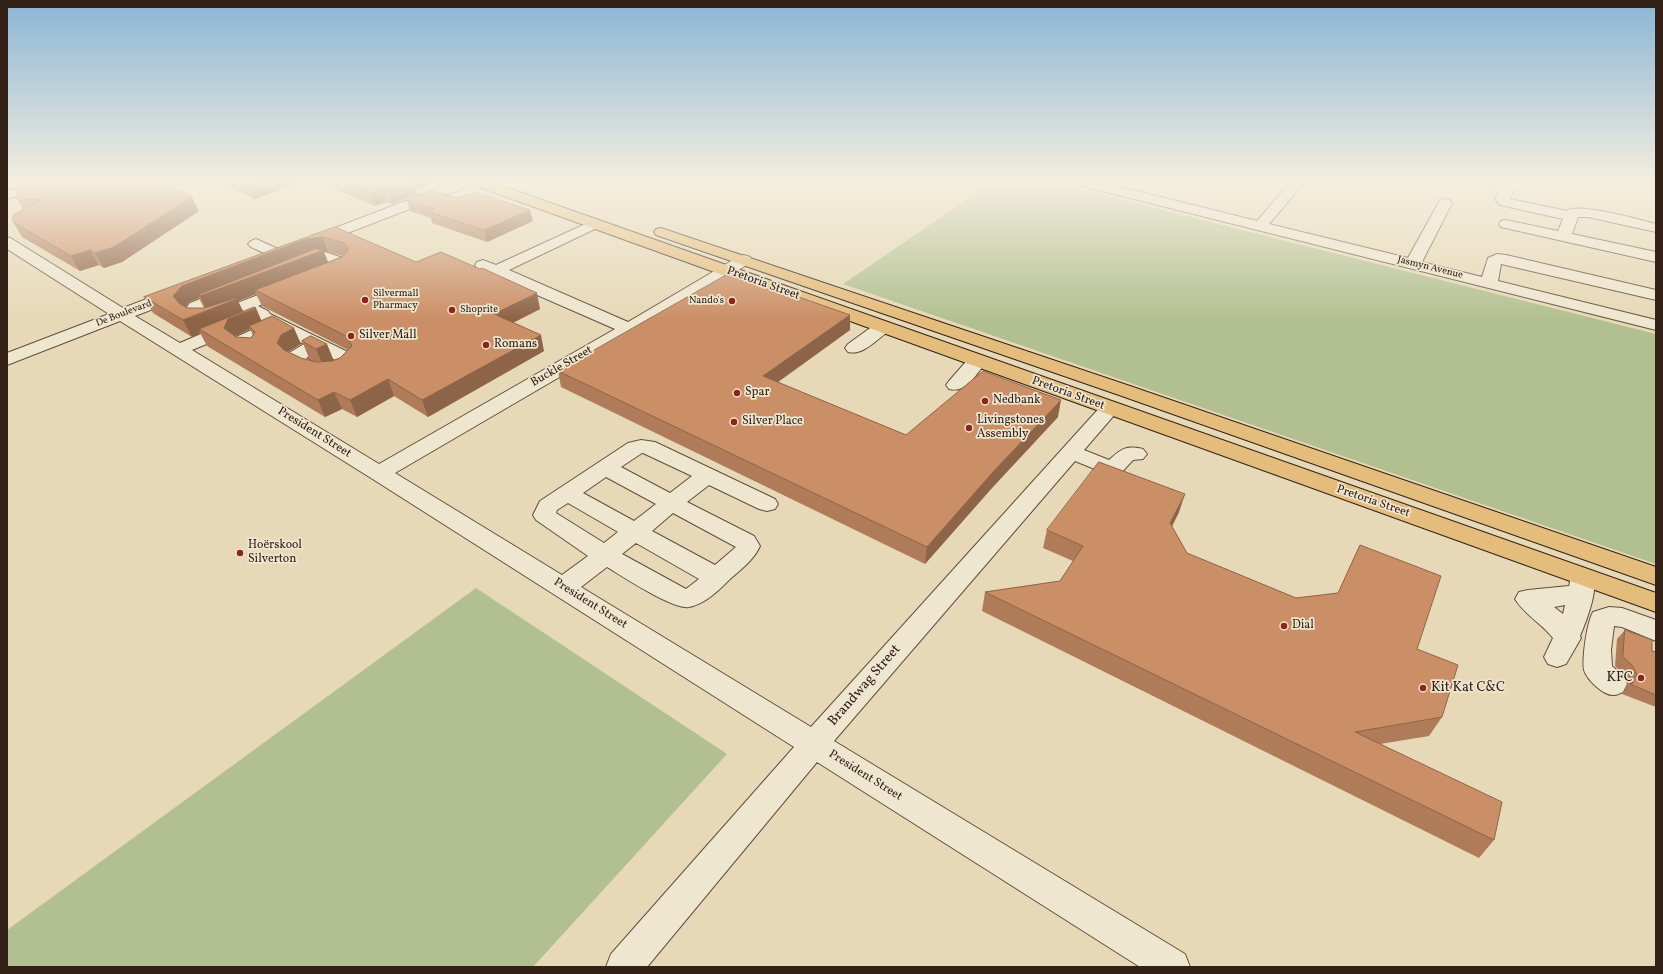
<!DOCTYPE html>
<meta charset="utf-8">
<style>
body{margin:0}
#map{position:relative;width:1663px;height:974px;overflow:hidden;background:#e7d9b7;font-family:Vollkorn,serif}
canvas{display:block}
.frame{position:absolute;inset:0;border:8px solid #332017;pointer-events:none}
</style>
<div id="map">
<canvas width="1663" height="974"></canvas>
<div class="frame"></div>
</div>
<script>
const g = document.querySelector('canvas').getContext('2d');
g.lineJoin = 'round';
function paint(path, color) {
  g.fillStyle = color;
  g.fill(path, 'evenodd');
}
function strokePath(path, color, width, dash) {
  g.strokeStyle = color;
  g.lineWidth = width;
  g.lineCap = dash ? 'butt' : 'round';
  g.setLineDash(dash || []);
  g.stroke(path);
}
function drawText(font, color, halo, rows, align = 'center') {
  g.font = font + ' Vollkorn,serif';
  g.lineWidth = 3.5;
  g.setLineDash([]);
  g.textBaseline = 'middle';
  g.strokeStyle = halo;
  g.fillStyle = color;
  for (const [text, x, y, turn = 0] of rows) {
    g.save();
    g.translate(x, y);
    g.rotate((+turn || 0) * Math.PI / 180);
    g.textAlign = isNaN(turn) ? turn : align;
    if (halo) g.strokeText(text, 0, 0);
    g.fillText(text, 0, 0);
    g.restore();
  }
}
paint(new Path2D(`
 M 991,183 L 1055,183 L 1656,334 L 1656,564 L 843,284 Z
 M 476,588 L 727,754 L 533,967 L 7,967 L 7,930 Z`), '#b2c091');
const minor = new Path2D(`
 M 34,183 L 56,183 L 54,186 L 7,199 L 7,191 Z
 M 452,183 L 471,183 L 469,186 L 319,244 L 314,246 L 309,244 L 306,241 L 309,238 Z
 M 1080,183 L 1104,183 L 1257,221 L 1290,183 L 1304,183 L 1269,224 L 1408,258 L 1440,200 L 1445,199 L 1450,200 L 1452,203 L 1422,262 L 1482,277 L 1488,258 L 1497,254 L 1506,255 L 1656,290 L 1656,300 L 1501,264 L 1498,281 L 1656,320 L 1656,330 L 1082,186 Z
 M 1488,183 L 1506,183 L 1513,191 L 1510,199 L 1567,211 C 1576,202 1641,220 1656,224 L 1656,232 L 1588,217 L 1578,217 L 1572,234 L 1656,252 L 1656,262 L 1501,227 L 1499,224 L 1501,221 L 1506,220 L 1558,231 L 1563,219 L 1500,205 L 1495,199 L 1499,192 Z
 M 594,220 L 599,221 L 601,224 L 599,227 L 509,270 L 628,322 L 738,257 L 744,255 L 750,257 L 752,260 L 750,263 L 635,333 L 395,473 L 562,575 L 588,556 L 536,520 L 533,515 L 540,501 L 628,443 L 641,440 L 655,442 L 775,499 L 778,504 L 775,509 L 767,511 L 759,509 L 709,485 L 687,502 L 754,536 L 760,546 C 754,560 740,570 729,580 C 718,591 705,604 689,607 C 673,610 622,576 607,567 L 581,587 L 811,727 L 1102,405 L 1109,403 L 1116,405 L 1119,409 L 1116,413 L 1084,450 L 1109,460 C 1121,449 1126,445 1143,449 L 1147,454 L 1143,459 L 1133,460 L 1120,474 L 1112,476 L 1075,461 L 834,741 L 1185,954 L 1190,967 L 1140,967 L 817,762 L 647,967 L 606,967 L 611,954 L 794,747 L 371,478 L 120,321 L 7,365 L 7,353 L 109,314 L 7,249 L 7,237 L 12,239 L 123,308 L 170,290 L 176,289 L 182,290 L 184,294 L 182,298 L 135,316 L 180,343 L 224,324 L 230,323 L 236,324 L 239,328 L 236,332 L 192,350 L 379,464 L 615,329 L 489,274 L 477,268 L 475,265 L 477,262 L 483,260 L 496,265 ZM 642,453 L 643,453 L 692,476 L 670,493 L 621,467 ZM 606,477 L 656,504 L 634,521 L 583,493 ZM 568,503 L 618,532 L 604,543 L 556,513 L 557,510 ZM 673,513 L 736,547 L 715,565 L 652,531 ZM 636,543 L 699,579 L 686,589 L 622,554 Z
 M 256,239 L 285,252 L 288,255 L 285,258 L 280,260 L 275,258 L 251,247 L 248,244 L 251,241 Z
 M 325,252 L 349,260 L 352,265 C 346,273 331,278 322,275 L 320,272 L 322,269 L 332,264 C 317,259 308,274 292,270 L 290,267 L 292,264 Z
 M 287,284 L 293,286 L 295,289 L 293,292 L 258,306 L 268,311 L 270,314 L 354,355 L 357,362 C 344,382 320,380 301,370 C 295,367 289,365 286,360 L 289,353 L 304,344 L 279,331 L 254,342 L 261,349 L 258,353 C 249,355 239,351 233,343 L 236,337 L 265,324 L 261,320 L 243,312 C 224,319 199,334 183,312 L 190,303 L 225,289 L 231,288 L 237,289 L 239,293 L 237,297 L 202,311 L 208,314 ZM 318,351 L 337,361 L 323,367 L 306,358 Z
 M 883,322 L 889,323 L 892,327 L 889,331 C 877,339 863,356 848,352 L 845,348 L 848,344 L 877,323 Z
 M 977,355 L 984,357 L 986,361 L 984,365 C 974,377 966,393 949,389 L 946,385 L 949,381 L 970,357 Z
 M 1583,568 L 1592,571 C 1600,586 1587,620 1580,636 L 1581,638 L 1566,664 L 1557,667 L 1548,664 L 1544,657 L 1553,638 C 1542,624 1524,614 1515,599 L 1519,592 L 1528,590 L 1569,586 L 1571,577 L 1574,571 ZM 1565,605 L 1563,614 L 1554,607 Z
 M 1609,607 L 1622,608 L 1656,620 L 1656,641 L 1622,627 L 1614,626 L 1611,650 L 1612,666 L 1623,676 L 1627,684 L 1623,692 C 1620,693 1617,695 1614,695 C 1604,696 1587,680 1584,670 C 1582,658 1587,622 1593,612 Z`);
const major = new Path2D(`
 M 474,183 L 494,183 L 1656,593 L 1656,612 L 476,186 Z
 M 661,228 L 1133,387 L 1656,567 L 1656,585 L 1119,395 L 656,235 L 654,232 L 656,229 Z`);
strokePath(minor, '#604e3f', 2);
strokePath(major, '#332017', 2);
paint(minor, '#efe6d0');
paint(major, '#e4bc7c');
paint(new Path2D(`
 M 29,183 L 165,183 L 165,185 L 199,211 L 122,262 L 104,268 L 99,265 L 80,271 L 22,237 L 13,222 L 23,209 L 17,199 L 17,195 L 14,189 Z
 M 219,183 L 298,183 L 255,199 Z
 M 320,183 L 434,183 L 416,190 L 417,194 L 392,204 L 386,202 L 375,206 Z
 M 457,198 L 533,221 L 487,242 L 432,223 L 431,218 L 410,211 L 407,200 Z
 M 335,227 L 416,262 L 540,309 L 513,323 L 544,351 L 428,417 L 394,396 L 357,417 L 342,409 L 325,417 L 207,346 L 200,333 L 192,337 L 153,313 L 144,297 ZM 324,252 L 328,252 L 343,256 L 328,262 ZM 256,294 L 262,306 L 348,350 L 340,358 L 333,360 L 311,336 L 302,341 L 309,358 L 316,362 L 301,358 L 288,352 L 301,344 L 261,321 L 243,311 L 238,301 ZM 199,298 L 204,308 L 188,308 L 186,306 L 189,302 ZM 250,329 L 253,335 L 251,338 L 236,337 L 235,336 Z
 M 850,315 L 850,330 L 778,382 L 906,435 L 1058,417 L 991,489 L 925,564 L 561,387 L 558,371 Z
 M 1179,512 L 1172,527 L 1187,553 L 1296,598 L 1338,593 L 1360,545 L 1417,649 L 1442,717 L 1429,736 L 1380,744 L 1494,840 L 1479,858 L 982,611 L 985,592 L 1060,581 L 1073,561 L 1043,548 L 1047,530 Z
 M 1625,630 L 1652,651 L 1656,652 L 1656,707 L 1622,694 L 1625,690 L 1628,683 L 1624,675 L 1615,666 L 1617,639 Z`), '#af7b59');
paint(new Path2D(`
 M 255,183 L 298,183 L 255,199 L 249,185 Z
 M 405,183 L 434,183 L 416,190 L 417,194 L 392,204 L 388,190 Z
 M 381,188 L 386,202 L 375,206 L 370,192 Z
 M 192,197 L 199,211 L 122,262 L 104,268 L 95,253 Z
 M 530,210 L 533,221 L 487,242 L 484,230 Z
 M 323,237 L 328,252 L 324,252 L 329,265 L 255,290 L 256,294 L 238,301 L 244,313 L 256,308 L 263,324 L 249,326 L 250,329 L 235,336 L 232,344 L 199,329 L 200,333 L 192,337 L 183,320 L 207,311 L 200,296 L 198,295 L 199,298 L 189,302 L 182,312 L 173,296 L 182,286 L 306,239 Z
 M 90,250 L 99,265 L 80,271 L 71,256 Z
 M 537,293 L 540,309 L 498,330 L 494,314 Z
 M 850,315 L 850,330 L 764,392 L 763,376 Z
 M 294,328 L 301,344 L 288,352 L 285,359 L 277,343 L 281,335 Z
 M 541,335 L 544,351 L 428,417 L 422,400 Z
 M 327,344 L 334,361 L 323,365 L 316,349 Z
 M 388,379 L 394,396 L 357,417 L 350,400 Z
 M 334,392 L 342,409 L 325,417 L 318,400 Z
 M 1061,400 L 1058,417 L 991,489 L 925,564 L 927,547 L 993,472 Z
 M 1185,494 L 1179,512 L 1164,541 L 1170,523 Z`), '#8e6448');
const building = new Path2D(`
 M 29,183 L 162,183 L 192,197 L 114,247 L 95,253 L 90,250 L 71,256 L 13,222 L 13,215 L 43,199 L 17,199 L 17,194 L 20,193 L 14,189 L 14,188 Z
 M 244,183 L 255,183 L 249,185 Z
 M 349,183 L 405,183 L 388,190 L 381,188 L 370,192 Z
 M 432,190 L 457,198 L 475,192 L 530,210 L 484,230 L 429,212 L 434,209 L 407,200 Z
 M 335,227 L 416,262 L 441,252 L 480,269 L 482,268 L 537,293 L 494,314 L 541,335 L 422,400 L 388,379 L 350,400 L 334,392 L 318,400 L 199,329 L 254,307 L 256,308 L 228,319 L 224,328 L 236,337 L 251,338 L 255,332 L 249,326 L 272,316 L 294,328 L 281,335 L 277,343 L 284,350 L 301,358 L 316,362 L 332,361 L 340,358 L 352,346 L 348,337 L 255,290 L 342,257 L 348,250 L 344,243 L 323,237 L 306,239 L 182,286 L 173,296 L 180,304 L 188,308 L 204,308 L 236,298 L 237,299 L 183,320 L 144,297 Z
 M 315,249 L 324,250 L 200,296 L 198,295 Z
 M 730,273 L 850,315 L 763,376 L 906,435 L 983,371 L 1061,400 L 993,472 L 927,547 L 558,371 Z
 M 311,336 L 327,344 L 316,349 L 302,341 Z
 M 1099,462 L 1185,494 L 1170,523 L 1187,553 L 1296,598 L 1338,593 L 1360,545 L 1441,576 L 1417,649 L 1458,665 L 1442,717 L 1355,732 L 1502,802 L 1494,840 L 985,592 L 1060,581 L 1083,546 L 1047,530 Z
 M 1625,630 L 1652,640 L 1652,651 L 1656,652 L 1656,695 L 1630,684 L 1633,683 L 1637,674 L 1632,665 L 1623,657 Z`);
paint(building, '#cb8f67');
strokePath(building, '#8e6448', 1);
const sky = g.createLinearGradient(0, 0, 0, 319);
sky.addColorStop(0, '#8ab5d6');
sky.addColorStop(0.57, '#f4eedf');
sky.addColorStop(1, '#f4eedf00');
g.fillStyle = sky;
g.fillRect(0, 0, 1663, 319);
for (const [x, y, r, color] of [
 [365,300,4,"#8f2418"],
 [732,301,4,"#8f2418"],
 [452,310,4,"#8f2418"],
 [351,336,4,"#8f2418"],
 [486,345,4,"#8f2418"],
 [737,393,4,"#8f2418"],
 [985,401,4,"#8f2418"],
 [734,422,4,"#8f2418"],
 [969,428,4,"#8f2418"],
 [240,553,4,"#8f2418"],
 [1284,626,4,"#8f2418"],
 [1641,678,4,"#8f2418"],
 [1423,688,4,"#8f2418"]
]) {
  const dot = new Path2D();
  dot.arc(x, y, r, 0, 2 * Math.PI);
  g.fillStyle = color;
  g.fill(dot);
  strokePath(dot, '#efe6d0', 1.5);
}
drawText('10px', '#332017', '#efe6d0', [
 ["Jasmyn Avenue",1430,268,14],
 ["De Boulevard",124,314,-21]
]);
drawText('10px', '#332017', '#efe6d0', [
 ["Silvermall",373,294],
 ["Pharmacy",373,306],
 ["Nando's",724,301,"right"],
 ["Shoprite",460,310]
], 'left');
drawText('12px', '#332017', '#efe6d0', [
 ["Pretoria Street",763,284,20],
 ["Buckle Street",562,367,-30],
 ["Pretoria Street",1068,394,20],
 ["President Street",314,433,32],
 ["Pretoria Street",1373,502,19],
 ["President Street",590,604,32],
 ["President Street",865,776,32]
]);
drawText('12px', '#332017', '#efe6d0', [
 ["Silver Mall",359,336],
 ["Romans",494,345],
 ["Spar",745,393],
 ["Nedbank",993,401],
 ["Livingstones",977,421],
 ["Assembly",977,435],
 ["Silver Place",742,422],
 ["Hoërskool",248,546],
 ["Silverton",248,560],
 ["Dial",1292,626]
], 'left');
drawText('14px', '#332017', '#efe6d0', [
 ["KFC",1633,678],
 ["Kit Kat C&C",1431,688,"left"]
], 'right');
drawText('14px', '#332017', '#efe6d0', [
 ["Brandwag Street",865,686,-49]
]);
</script>
